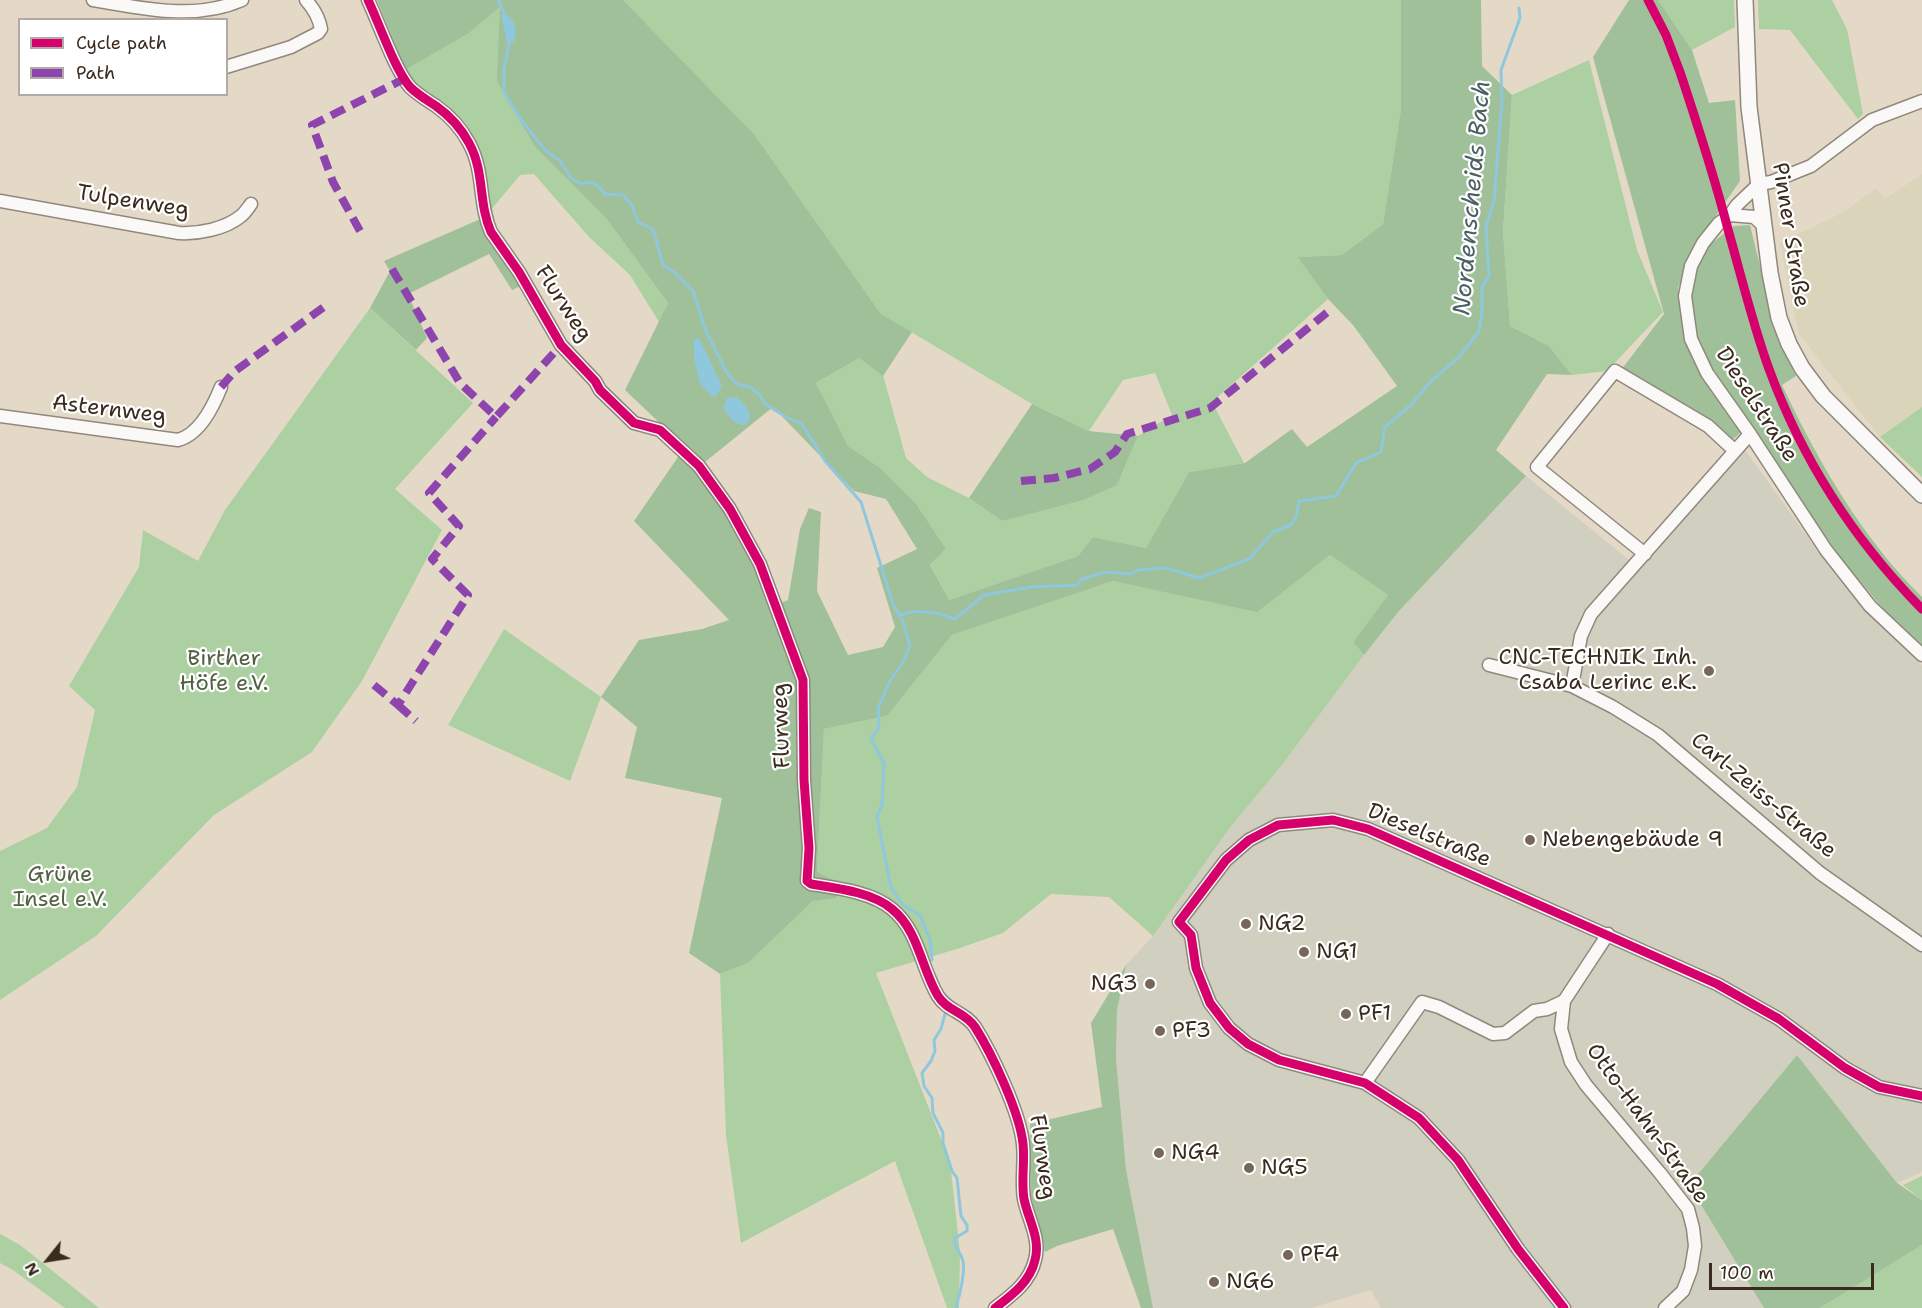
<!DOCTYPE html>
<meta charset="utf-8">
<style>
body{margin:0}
#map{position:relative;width:1922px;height:1308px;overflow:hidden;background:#e4d9c7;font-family:"Shantell Sans",sans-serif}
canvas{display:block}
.legend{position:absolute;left:18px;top:18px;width:210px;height:78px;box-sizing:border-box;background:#fff;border:2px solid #b1aaa5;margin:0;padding:8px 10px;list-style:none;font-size:18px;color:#3b2a1e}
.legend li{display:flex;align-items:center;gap:12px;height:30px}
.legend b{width:30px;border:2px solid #b1aaa5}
.north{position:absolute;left:18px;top:1230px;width:60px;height:60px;-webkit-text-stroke:4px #fff;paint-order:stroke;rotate:240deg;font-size:16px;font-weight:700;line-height:24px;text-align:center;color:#3b2a1e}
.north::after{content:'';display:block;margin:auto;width:21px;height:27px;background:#3b2a1e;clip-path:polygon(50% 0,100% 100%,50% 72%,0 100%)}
.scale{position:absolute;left:1709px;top:1263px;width:165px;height:27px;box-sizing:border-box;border:3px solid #3b2a1e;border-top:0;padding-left:8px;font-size:18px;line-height:21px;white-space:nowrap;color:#3b2a1e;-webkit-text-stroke:4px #fff;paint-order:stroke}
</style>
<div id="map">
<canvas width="1922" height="1308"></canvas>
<ul class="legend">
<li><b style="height:8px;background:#d6006c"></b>Cycle path</li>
<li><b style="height:8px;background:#8e44ad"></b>Path</li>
</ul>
<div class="north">N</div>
<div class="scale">100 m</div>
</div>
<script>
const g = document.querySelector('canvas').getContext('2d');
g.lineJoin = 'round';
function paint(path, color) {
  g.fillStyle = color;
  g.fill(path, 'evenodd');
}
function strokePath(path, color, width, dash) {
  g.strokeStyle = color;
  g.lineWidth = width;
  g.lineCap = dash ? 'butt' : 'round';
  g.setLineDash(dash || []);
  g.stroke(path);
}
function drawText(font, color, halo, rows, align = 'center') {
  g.font = font + ' "Shantell Sans",sans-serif';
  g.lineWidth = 4.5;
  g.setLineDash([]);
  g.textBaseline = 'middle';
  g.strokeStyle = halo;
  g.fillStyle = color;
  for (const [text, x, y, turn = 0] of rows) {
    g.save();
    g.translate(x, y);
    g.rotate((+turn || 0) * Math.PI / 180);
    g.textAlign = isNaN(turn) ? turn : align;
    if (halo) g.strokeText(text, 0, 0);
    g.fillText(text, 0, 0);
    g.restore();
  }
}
paint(new Path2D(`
 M 1922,174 L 1922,407 L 1880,437 L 1799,334 L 1780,243 L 1842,213 L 1876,188 L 1885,199 Z`), '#d9d4ba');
paint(new Path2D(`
 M 1743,447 L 1827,564 L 1870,615 L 1922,665 L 1922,1172 L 1897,1183 L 1797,1055 L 1689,1185 L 1764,1308 L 1381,1308 L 1371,1290 L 1311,1308 L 1153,1308 L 1126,1170 L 1116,1058 L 1117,1011 L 1126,965 L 1153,936 L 1229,829 L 1282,765 L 1364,655 L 1399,611 L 1526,476 L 1640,569 Z`), '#d1cfbf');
paint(new Path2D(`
 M 623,0 L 1401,0 L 1401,109 L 1383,224 L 1342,255 L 1299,257 L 1328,299 L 1212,402 L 1244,463 L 1189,472 L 1146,548 L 1093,537 L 1078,556 L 949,600 L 930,563 L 946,549 L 915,502 L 879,467 L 848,446 L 816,383 L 859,358 L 883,375 L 906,458 L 927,477 L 969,498 L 1002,521 L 1117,485 L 1138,436 L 1172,415 L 1155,373 L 1123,380 L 1089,431 L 1032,404 L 881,314 L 754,134 Z
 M 1658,0 L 1734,0 L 1735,27 L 1692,50 Z
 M 1758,0 L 1832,0 L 1847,29 L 1863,114 L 1858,119 L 1790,30 L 1759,29 Z
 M 501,6 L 536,148 L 606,218 L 668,303 L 659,322 L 630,275 L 589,237 L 534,174 L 520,175 L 485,217 L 480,162 L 451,115 L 411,80 L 405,70 L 468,34 Z
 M 1589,60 L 1637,250 L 1663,312 L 1607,371 L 1572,375 L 1549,346 L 1510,326 L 1503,231 L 1512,95 Z
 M 370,308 L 473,403 L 395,489 L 442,530 L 362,681 L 312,752 L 214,815 L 96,936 L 0,1000 L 0,851 L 47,828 L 77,787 L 95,710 L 69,686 L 139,567 L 143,530 L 198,561 L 225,510 Z
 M 1922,407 L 1922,477 L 1880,437 Z
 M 1330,555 L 1388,595 L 1353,642 L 1364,655 L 1282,765 L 1229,829 L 1153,936 L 1109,897 L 1051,894 L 1003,933 L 957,949 L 876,973 L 950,1162 L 960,1253 L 959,1308 L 947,1308 L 895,1161 L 741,1243 L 726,1135 L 720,974 L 748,963 L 813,901 L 817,872 L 824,729 L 887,716 L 952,635 L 1113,581 L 1257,611 Z
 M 504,629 L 601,697 L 570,781 L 448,725 Z
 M 1922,1176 L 1922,1200 L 1903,1185 Z
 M 0,1234 L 20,1245 L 99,1308 L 65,1308 L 13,1270 L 0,1263 Z
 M 1922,1245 L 1922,1308 L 1820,1308 Z`), '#acd0a2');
paint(new Path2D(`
 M 377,0 L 623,0 L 754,134 L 881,314 L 912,332 L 883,376 L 859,358 L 816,383 L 848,446 L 879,467 L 915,502 L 946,549 L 930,564 L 949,600 L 1078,556 L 1093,537 L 1146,548 L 1189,472 L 1245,463 L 1292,429 L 1307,447 L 1397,386 L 1353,325 L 1328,299 L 1298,257 L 1342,255 L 1383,224 L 1401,109 L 1401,0 L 1481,0 L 1482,66 L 1512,95 L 1503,231 L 1510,326 L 1549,346 L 1572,375 L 1547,374 L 1496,450 L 1526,476 L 1399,611 L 1364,655 L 1353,642 L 1388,595 L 1330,555 L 1257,612 L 1113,581 L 952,635 L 887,716 L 824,729 L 817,872 L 841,884 L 836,898 L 813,901 L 748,963 L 720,974 L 689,953 L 722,798 L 625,778 L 637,727 L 601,697 L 639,640 L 702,629 L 729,620 L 634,521 L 685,447 L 625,390 L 668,303 L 606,218 L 536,148 L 497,81 L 500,7 L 468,34 L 405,70 ZM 773,407 L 854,491 L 886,499 L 917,549 L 877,568 L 895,627 L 883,647 L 848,655 L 817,591 L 821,512 L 809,508 L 800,529 L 788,600 L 778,604 L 700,466 Z
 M 1629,0 L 1658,0 L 1692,50 L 1709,103 L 1735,100 L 1740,181 L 1694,247 L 1678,288 L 1684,334 L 1704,378 L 1741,432 L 1730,442 L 1621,370 L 1664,314 L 1593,57 Z
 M 485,217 L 521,286 L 512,290 L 489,254 L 408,294 L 427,338 L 416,350 L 370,308 L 390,271 L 384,261 Z
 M 1750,225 L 1778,340 L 1796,376 L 1782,385 C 1818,461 1861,537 1922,597 L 1922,646 L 1880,605 L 1838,555 L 1710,367 L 1695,333 L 1691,276 L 1708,246 L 1734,226 Z
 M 1032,404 L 1089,431 L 1138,436 L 1117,485 L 1083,500 L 1002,521 L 969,498 Z
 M 1126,965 L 1117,1011 L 1116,1058 L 1126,1170 L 1153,1308 L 1141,1308 L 1113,1229 L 1057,1246 L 1045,1252 L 1031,1196 L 1030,1124 L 1102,1107 L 1091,1023 Z
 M 1797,1055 L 1897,1183 L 1922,1200 L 1922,1245 L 1820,1308 L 1764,1308 L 1689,1185 Z`), '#9fc098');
paint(new Path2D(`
 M 501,14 C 515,15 517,29 515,41 L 507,43 Z
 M 699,338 L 722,386 L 716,396 L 713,397 L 700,384 L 694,358 L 694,339 Z
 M 737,397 C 744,405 754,412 748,423 L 743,425 L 734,422 L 723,408 L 727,398 Z`), '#8fc8dd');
strokePath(new Path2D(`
 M 498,0 L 506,17
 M 510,39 L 504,69 L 504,92 L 522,121 L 544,149 L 560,161 L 571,178 L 581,184 C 594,180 597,184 605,194 L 623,195 L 631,204 L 638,222 L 653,229 L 663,265 L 674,272 L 693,291 L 705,329 L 727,373 L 737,384 L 750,387 L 760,395 L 765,404 L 786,417 L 802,424 L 825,461 L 861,502 L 893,604 L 903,621 L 910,646 L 903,662 L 890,681 L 878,708 L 879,727 L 871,739 L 884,763 L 882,805 L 877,817 L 891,888 L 903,905 L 920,915 L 930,940 L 932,960
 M 900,615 C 918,608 937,612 955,619 L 984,595 L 1032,587 L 1077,585 L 1082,579 L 1105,572 L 1131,574 L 1137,570 L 1166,568 L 1199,578 L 1249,559 L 1273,532 L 1291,525 L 1296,517 L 1299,501 L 1336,496 L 1356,463 L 1381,452 L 1385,427 L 1412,404 L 1431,381 L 1459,357 L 1479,331 L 1482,312 L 1482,287 L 1489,276 L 1486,226 L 1494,201 L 1502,101 L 1501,70 L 1520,18 L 1519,8
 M 945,1014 L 941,1029 L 934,1040 L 935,1051 L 931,1061 L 922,1073 L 924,1086 L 932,1098 L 933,1113 L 943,1133 L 943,1143 L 952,1171 L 957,1178 L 961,1216 L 967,1225 L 967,1231 L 955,1238 C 954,1248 961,1252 963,1261 C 965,1271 960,1297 956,1305 L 957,1308`), '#8fc8dd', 3);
const minor = new Path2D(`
 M 93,0 C 142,8 194,21 242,0
 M 368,0 C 379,23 395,70 410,87 C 418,95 427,100 436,106 C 450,116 461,128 469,143 C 485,172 478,203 491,232 L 519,272 L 561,345 L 595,381 L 600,390 L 634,423 L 660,430 L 699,466 L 730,509 L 760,564 L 803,680 L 804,780 L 809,848 L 807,881 L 811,884 C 836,888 872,892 892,909 C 919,931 921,968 938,996 C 947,1011 965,1012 975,1027 C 992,1054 1020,1113 1023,1144 C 1025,1162 1021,1181 1024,1199 C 1028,1219 1041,1239 1035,1260 C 1030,1282 1012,1295 995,1308
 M 226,67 L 291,47 L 318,33 L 321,29 C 319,17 314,9 306,0
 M 1922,101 L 1872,120 L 1811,166 L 1771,182 L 1759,184 L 1737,205 L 1730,215 L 1719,223 L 1703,243 L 1691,266 L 1685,296 L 1691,339 L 1707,373 L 1750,434 L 1826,550 L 1870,606 L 1922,655
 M 0,201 L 179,233 C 199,234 225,229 241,216 C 245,213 248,208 251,204
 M 1730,215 L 1754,217 L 1764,226
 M 0,416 L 178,440 C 200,434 213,407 221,387
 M 1645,554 L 1537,467 L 1615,371 L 1708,426 L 1734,450
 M 1489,665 L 1572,686 L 1613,707 L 1658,735 L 1820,873 L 1922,945
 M 1572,686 L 1581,636 L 1591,614 L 1750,434
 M 1608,934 L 1564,1001 L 1561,1029 L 1571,1062 L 1586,1085 L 1660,1173 L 1688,1209 L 1693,1228 L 1695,1246 L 1691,1270 L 1683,1291 L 1665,1308
 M 1365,1083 L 1422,1002 L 1439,1007 L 1493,1034 L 1505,1033 L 1534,1011 L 1547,1009 L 1564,1001
 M 1564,1308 L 1518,1249 L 1458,1160 L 1419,1118 L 1365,1083 L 1279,1060 L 1248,1044 L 1229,1028 L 1210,1003 L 1196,968 L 1191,935 L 1179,922 L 1226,860 L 1249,840 L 1278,825 L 1333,820 L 1368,829 L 1717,984 L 1779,1019 L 1845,1068 L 1879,1087 L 1922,1096`);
const tertiary = new Path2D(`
 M 1745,0 L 1749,107 L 1770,273 L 1779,318 L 1789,344 L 1802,368 L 1823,396 L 1922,495`);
strokePath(minor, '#90887d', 15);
strokePath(tertiary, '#90887d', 18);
strokePath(minor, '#fbf9f7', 12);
strokePath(tertiary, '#fbf9f7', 15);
strokePath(new Path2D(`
 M 360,231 L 333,182 L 312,125 L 404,79
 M 392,269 L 460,383 L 496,417 L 561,345
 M 221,387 L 235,371 L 328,304
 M 1021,481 L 1054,478 L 1090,469 L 1115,452 L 1127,434 L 1210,408 L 1330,310
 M 374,685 L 398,705 L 468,595 L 432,559 L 459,526 L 429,493 L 496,417
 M 398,705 L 416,721`), '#8e44ad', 8, [15, 8]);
strokePath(new Path2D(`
 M 368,0 C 379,23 395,70 410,87 C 418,95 427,100 436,106 C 450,116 461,128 469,143 C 485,172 478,203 491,232 L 519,272 L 561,345 L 595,381 L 600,390 L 634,423 L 660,430 L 699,466 L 730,509 L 760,564 L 803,680 L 804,780 L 809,848 L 807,881 L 811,884 C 836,888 872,892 892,909 C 919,931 921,968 938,996 C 947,1011 965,1012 975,1027 C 992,1054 1020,1113 1023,1144 C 1025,1162 1021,1181 1024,1199 C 1028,1219 1041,1239 1035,1260 C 1030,1282 1012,1295 995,1308
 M 1648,0 L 1666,35 L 1680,72 C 1698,126 1715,179 1729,233 C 1742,279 1753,325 1769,369 C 1802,459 1855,541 1922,609
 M 1564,1308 L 1518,1249 L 1458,1160 L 1419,1118 L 1365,1083 L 1279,1060 L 1248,1044 L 1229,1028 L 1210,1003 L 1196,968 L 1191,935 L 1179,922 L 1226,860 L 1249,840 L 1278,825 L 1333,820 L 1368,829 L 1717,984 L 1779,1019 L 1845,1068 L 1879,1087 L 1922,1096`), '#d6006c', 9);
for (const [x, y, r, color] of [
 [1709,671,6,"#766759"],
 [1530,840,6,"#766759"],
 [1246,924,6,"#766759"],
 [1304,952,6,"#766759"],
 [1150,984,6,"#766759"],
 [1346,1014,6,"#766759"],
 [1160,1031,6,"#766759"],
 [1159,1153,6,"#766759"],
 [1249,1168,6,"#766759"],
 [1288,1255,6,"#766759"],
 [1214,1282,6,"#766759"]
]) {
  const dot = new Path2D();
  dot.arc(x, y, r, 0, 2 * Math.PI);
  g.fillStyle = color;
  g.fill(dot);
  strokePath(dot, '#fff', 2);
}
drawText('22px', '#3b2a1e', '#fff', [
 ["Tulpenweg",133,202,9],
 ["Pinner Straße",1790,235,81],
 ["Flurweg",563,304,57],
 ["Dieselstraße",1756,405,57],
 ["Asternweg",109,410,7],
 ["Flurweg",782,726,-92],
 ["Carl-Zeiss-Straße",1763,796,40],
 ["Dieselstraße",1429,836,23],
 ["Otto-Hahn-Straße",1647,1124,54],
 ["Flurweg",1042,1157,82]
]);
drawText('22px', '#3b2a1e', '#fff', [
 ["CNC-TECHNIK Inh.",1697,658,"right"],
 ["Csaba Lerinc e.K.",1697,683,"right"],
 ["Nebengebäude 9",1542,840],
 ["NG2",1258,924],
 ["NG1",1316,952],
 ["NG3",1138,984,"right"],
 ["PF1",1358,1014],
 ["PF3",1172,1031],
 ["NG4",1171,1153],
 ["NG5",1261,1168],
 ["PF4",1300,1255],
 ["NG6",1226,1282]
], 'left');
drawText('22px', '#536142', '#fff', [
 ["Birther",224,659],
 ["Höfe e.V.",224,684],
 ["Grüne",60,875],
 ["Insel e.V.",60,900]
]);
drawText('italic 24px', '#4c5f64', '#fff', [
 ["Nordenscheids Bach",1473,198,-85]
]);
</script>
